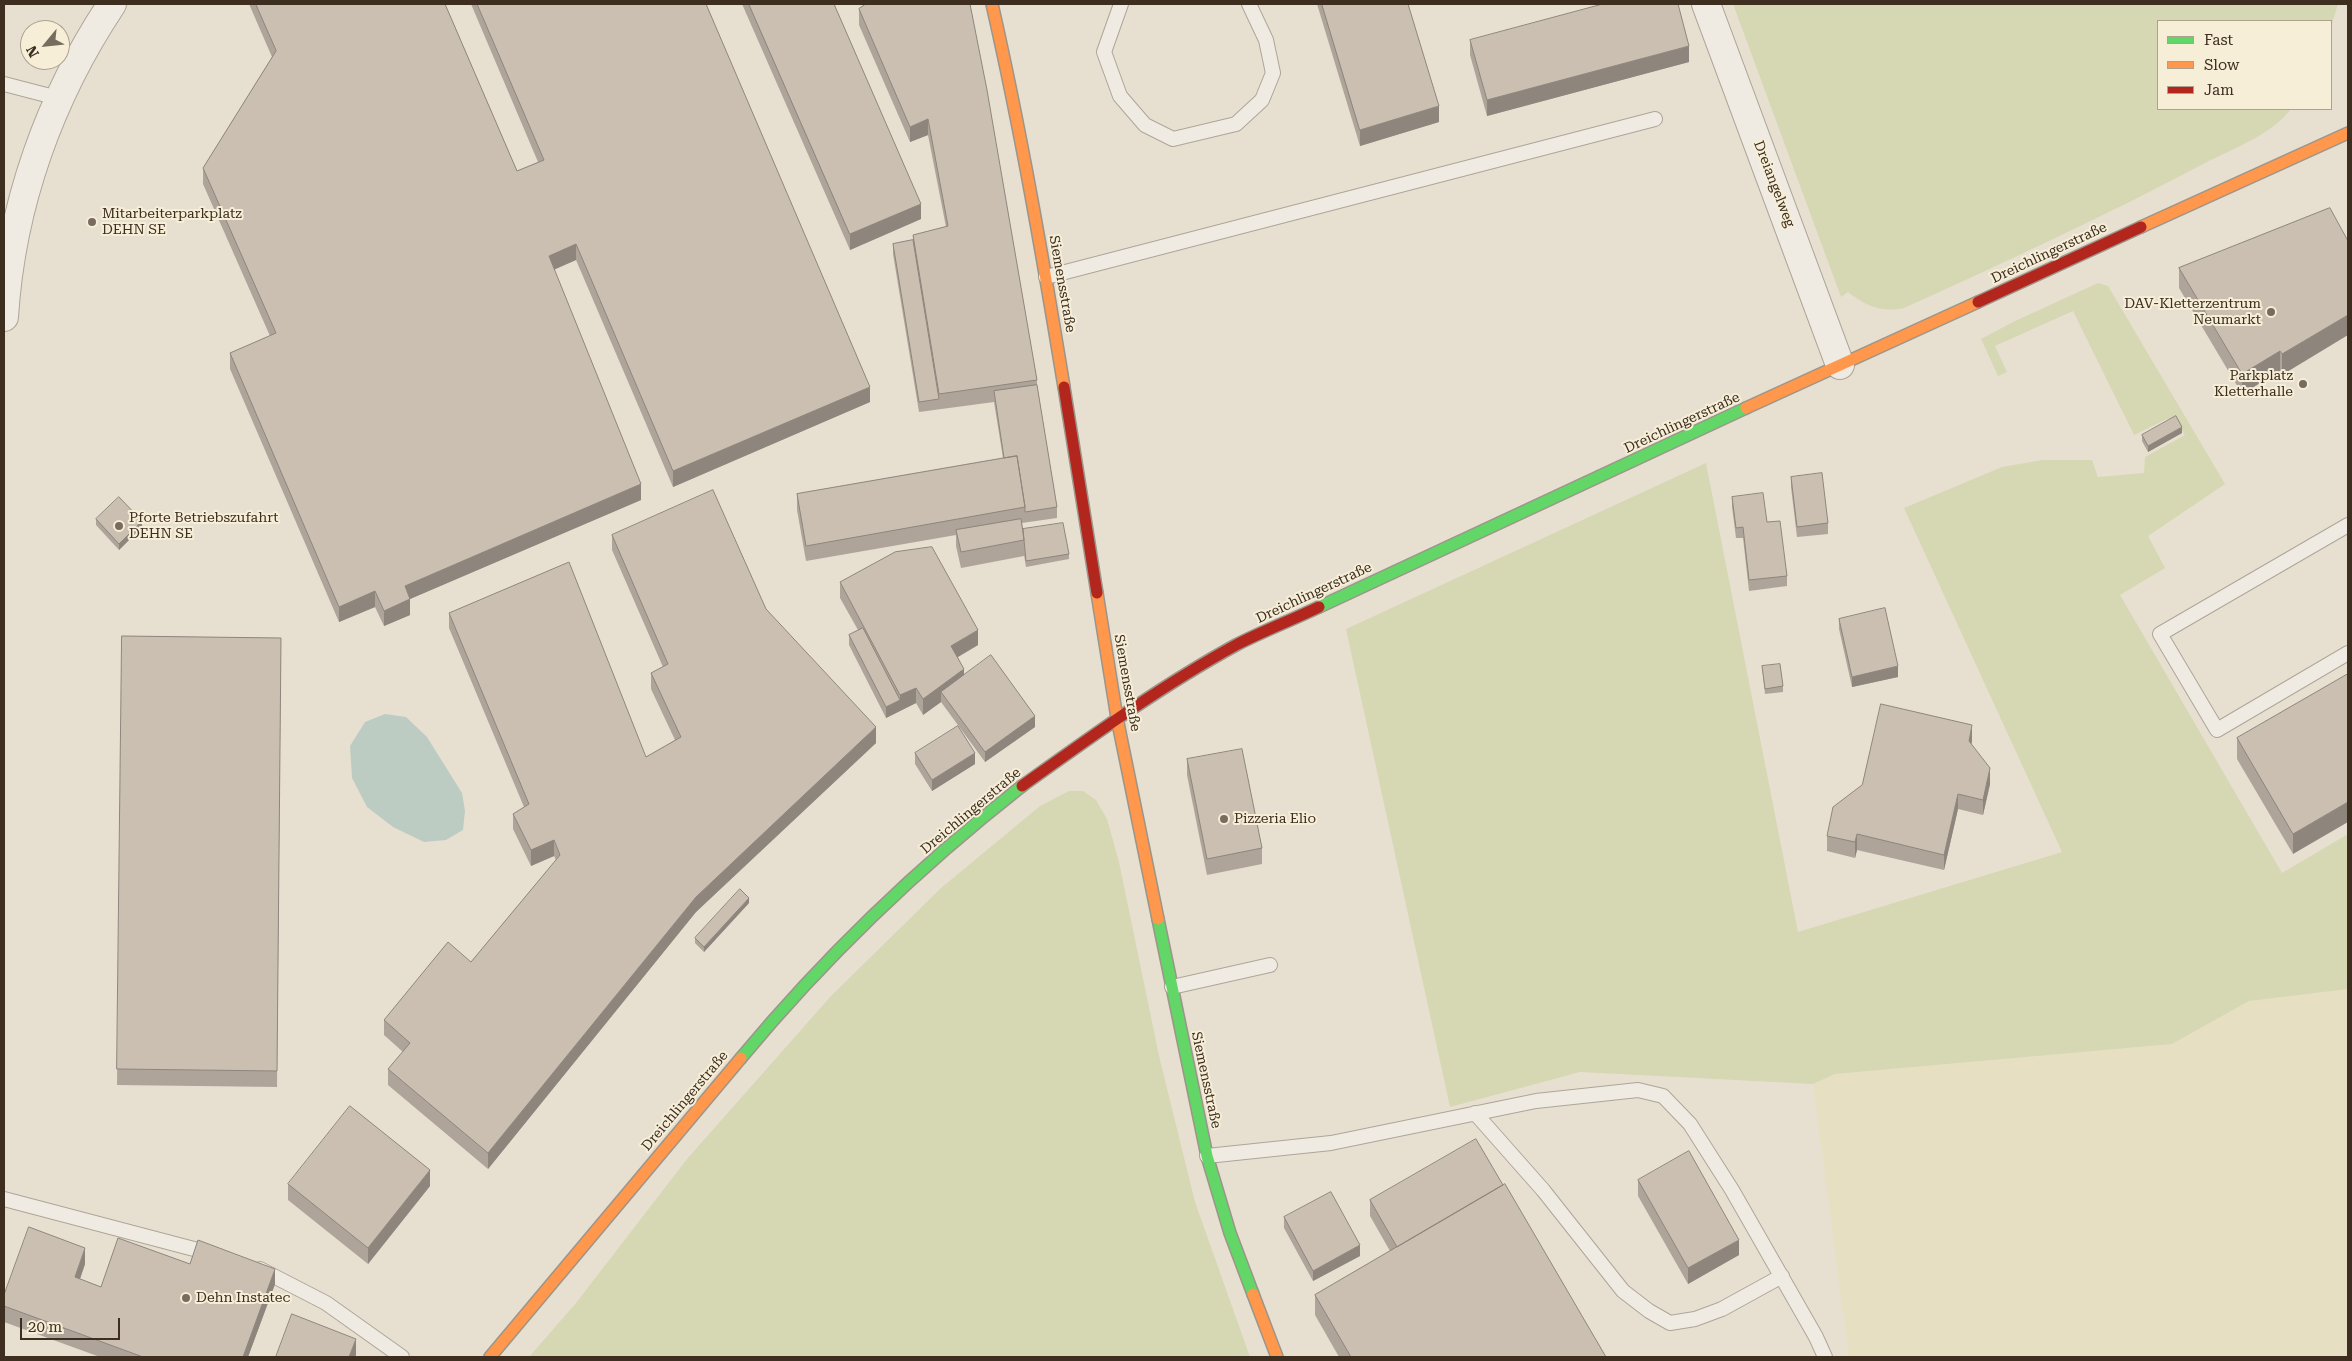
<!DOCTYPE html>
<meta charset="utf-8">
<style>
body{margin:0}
#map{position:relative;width:2352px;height:1361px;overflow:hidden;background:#e7e0d1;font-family:"Roboto Serif",serif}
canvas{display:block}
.frame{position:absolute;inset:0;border:5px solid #3d2e20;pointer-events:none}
.legend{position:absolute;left:2157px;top:20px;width:175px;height:90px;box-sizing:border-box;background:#f7eed8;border:1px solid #ada18e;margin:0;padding:6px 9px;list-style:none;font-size:15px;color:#3d2e20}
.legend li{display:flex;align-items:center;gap:10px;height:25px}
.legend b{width:25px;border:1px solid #ada18e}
.north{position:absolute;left:20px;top:20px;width:50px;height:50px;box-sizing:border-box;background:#f7eed8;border:1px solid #ada18e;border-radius:50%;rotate:242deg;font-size:14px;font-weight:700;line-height:20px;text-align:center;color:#3d2e20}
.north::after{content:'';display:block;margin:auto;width:18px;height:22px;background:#786c5e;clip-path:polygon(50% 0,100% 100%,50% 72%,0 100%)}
.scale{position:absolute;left:20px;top:1318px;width:100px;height:22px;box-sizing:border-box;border:2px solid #3d2e20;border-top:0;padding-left:6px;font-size:15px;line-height:18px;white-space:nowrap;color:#3d2e20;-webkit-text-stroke:4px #f7eed8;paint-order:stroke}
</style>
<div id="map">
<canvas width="2352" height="1361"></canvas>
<div class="frame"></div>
<ul class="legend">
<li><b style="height:6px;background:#63d668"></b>Fast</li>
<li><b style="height:6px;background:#ff974d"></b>Slow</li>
<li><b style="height:6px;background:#b3261e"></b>Jam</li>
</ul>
<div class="north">N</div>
<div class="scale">20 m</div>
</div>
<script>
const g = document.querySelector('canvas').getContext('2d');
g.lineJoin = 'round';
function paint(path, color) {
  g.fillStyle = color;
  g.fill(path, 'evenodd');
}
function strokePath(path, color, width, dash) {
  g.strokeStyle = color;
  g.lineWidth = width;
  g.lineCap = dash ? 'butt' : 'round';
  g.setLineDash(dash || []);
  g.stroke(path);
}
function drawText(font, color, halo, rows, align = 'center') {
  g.font = font + ' "Roboto Serif",serif';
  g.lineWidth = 4;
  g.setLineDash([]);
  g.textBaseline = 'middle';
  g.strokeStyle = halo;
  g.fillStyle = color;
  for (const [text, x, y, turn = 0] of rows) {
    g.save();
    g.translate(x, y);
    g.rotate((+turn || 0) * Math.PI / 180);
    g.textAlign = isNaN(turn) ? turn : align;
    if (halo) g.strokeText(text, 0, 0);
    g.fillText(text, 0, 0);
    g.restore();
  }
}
paint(new Path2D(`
 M 2348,989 L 2348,1357 L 1849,1357 L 1813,1084 L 1835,1074 L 2172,1044 L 2249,1001 Z`), '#e6dfc2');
paint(new Path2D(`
 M 1733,4 L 2338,4 L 2331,27 L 2331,21 L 2158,21 L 2158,109 L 2291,109 C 2271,135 2234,148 2205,163 C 2107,215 2006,262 1904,308 C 1882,313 1866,306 1848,292 L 1841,297 Z
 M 2098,283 L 2108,286 L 2225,484 L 2148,536 L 2165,568 L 2120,595 L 2282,873 L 2348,834 L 2348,989 L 2249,1001 L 2172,1044 L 1835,1074 L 1813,1084 L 1580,1072 L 1450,1107 L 1346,629 L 1706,463 L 1798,932 L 2062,852 L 1904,508 L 2002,467 L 2043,460 L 2092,460 L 2098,477 L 2144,473 L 2145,457 L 2185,435 L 2177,420 L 2167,419 L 2134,435 L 2073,311 L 1995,346 L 2007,372 L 1998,376 L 1981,339 L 2013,322 Z
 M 1069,791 L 1083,791 L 1096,800 L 1107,819 L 1119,862 L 1159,1056 L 1195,1202 L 1250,1357 L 529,1357 L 576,1303 L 687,1159 L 831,996 L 941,888 L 1040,806 Z`), '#d6d7b3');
paint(new Path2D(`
 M 385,714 L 406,717 L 427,737 L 462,793 L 465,811 L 463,830 L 446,840 L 424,842 L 393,827 L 367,807 L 352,778 L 350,746 L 365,722 Z`), '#bcccc2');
const lane = new Path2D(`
 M 1121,4 L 1104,52 L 1120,96 L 1145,125 L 1173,139 L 1236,124 L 1262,100 L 1273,73 L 1266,40 L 1249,4
 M 4,84 L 58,98
 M 1046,277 L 1655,119
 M 2348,525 L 2160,634 L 2217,730 L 2348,653
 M 1172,987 L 1270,965
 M 1475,1113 L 1543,1190 L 1623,1291 L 1649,1311 L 1670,1323 L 1695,1319 L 1722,1309 L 1782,1276
 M 1207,1156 L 1331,1143 L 1536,1101 L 1638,1090 L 1663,1096 L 1690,1124 L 1732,1190 L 1816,1337 L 1825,1357
 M 4,1199 L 213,1254
 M 260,1269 L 326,1303 L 402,1357`);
const street = new Path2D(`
 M 1706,4 L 1840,365
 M 4,317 C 11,205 50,97 112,4`);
const fast = new Path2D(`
 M 1319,607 L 1746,408
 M 1158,919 L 1207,1156 L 1230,1233 L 1253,1294
 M 741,1058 C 824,958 920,866 1022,786`);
const slow = new Path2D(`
 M 992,4 C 1021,131 1043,259 1064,387
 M 2141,227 L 2348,133
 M 1746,408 L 1978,302
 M 1097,593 L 1117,718 L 1158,919
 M 1253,1294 L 1277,1357
 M 490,1357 L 741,1058`);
const jam = new Path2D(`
 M 1978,302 L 2141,227
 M 1064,387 L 1097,593
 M 1022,786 C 1092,736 1161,686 1236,645 C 1263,631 1292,620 1319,607`);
strokePath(lane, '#ada599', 16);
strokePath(street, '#ada599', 30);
strokePath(fast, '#9c958a', 14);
strokePath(slow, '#9c958a', 14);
strokePath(jam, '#9c958a', 14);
strokePath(lane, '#efebe3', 14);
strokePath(street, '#efebe3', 28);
strokePath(fast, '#63d668', 11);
strokePath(slow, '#ff974d', 11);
strokePath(jam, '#b3261e', 11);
paint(new Path2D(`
 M 249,4 L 445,4 L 517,171 L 538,162 L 471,4 L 706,4 L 870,402 L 673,487 L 576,260 L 554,269 L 641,500 L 410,599 L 410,615 L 384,626 L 375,607 L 339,622 L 230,369 L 230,353 L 270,336 L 203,184 L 203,168 L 272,57 Z
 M 742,4 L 834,4 L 921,219 L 850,250 Z
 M 970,4 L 1037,380 L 1037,385 L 1057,507 L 1057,518 L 1022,523 L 1023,529 L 1069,554 L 1069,559 L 1026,567 L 1024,555 L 1024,556 L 961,568 L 956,546 L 956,535 L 806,561 L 797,510 L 797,494 L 1003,458 L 994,402 L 919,412 L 893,254 L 893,244 L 913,240 L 913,235 L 946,227 L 928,135 L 910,142 L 859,25 L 859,9 Z
 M 1317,4 L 1408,4 L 1439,122 L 1360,146 Z
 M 1470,40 L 1689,62 L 1487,116 L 1470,55 Z
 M 2330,208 L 2282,375 L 2280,371 L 2242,394 L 2179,288 L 2179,268 Z
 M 2182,433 L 2148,452 L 2142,441 L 2142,435 Z
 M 1791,477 L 1828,523 L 1828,534 L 1797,537 L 1791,487 Z
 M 1732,497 L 1767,522 L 1787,576 L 1787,586 L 1749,591 L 1743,538 L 1736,538 L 1732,507 Z
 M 96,519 L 142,527 L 119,550 L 96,525 Z
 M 612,535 L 766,609 L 876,743 L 696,912 L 488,1169 L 388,1085 L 388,1069 L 403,1052 L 384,1035 L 384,1020 L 471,962 L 556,860 L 554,856 L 531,866 L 513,829 L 513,814 L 524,807 L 449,628 L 449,613 L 646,757 L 675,740 L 651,689 L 651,673 L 663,667 L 612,550 Z
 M 840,582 L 978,645 L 958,657 L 964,675 L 1035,727 L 985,762 L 941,702 L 923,715 L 916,703 L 886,718 L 849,645 L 849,635 L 858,630 L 840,598 Z
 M 1839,619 L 1898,677 L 1852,687 L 1839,629 Z
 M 122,636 L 281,638 L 277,1087 L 117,1085 Z
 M 1762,666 L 1783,686 L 1783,692 L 1765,694 Z
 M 2348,674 L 2293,854 L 2237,759 L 2237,738 Z
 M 1972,741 L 1971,745 L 1990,784 L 1983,815 L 1958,809 L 1944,870 L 1857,850 L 1855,858 L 1827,851 L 1827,836 Z
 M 915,753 L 975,764 L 932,791 L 915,764 Z
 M 1187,759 L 1262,848 L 1262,864 L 1207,875 L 1187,775 Z
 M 749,903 L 704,952 L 695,943 L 695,938 Z
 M 1638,1180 L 1739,1255 L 1688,1284 L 1638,1196 Z
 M 288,1184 L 430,1186 L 368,1264 L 288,1200 Z
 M 1503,1185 L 1606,1357 L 1339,1357 L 1315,1315 L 1315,1295 L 1390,1251 L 1370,1216 L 1370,1200 Z
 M 1284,1217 L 1360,1256 L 1313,1281 L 1284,1228 Z
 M 85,1264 L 80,1279 L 101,1287 L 190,1264 L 275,1284 L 248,1357 L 100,1357 L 4,1322 L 4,1295 Z`), '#afa499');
paint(new Path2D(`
 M 1689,46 L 1689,62 L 1487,116 L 1487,100 Z
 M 1439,106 L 1439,122 L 1360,146 L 1360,130 Z
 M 928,119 L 928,135 L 910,142 L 910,127 Z
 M 921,204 L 921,219 L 850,250 L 850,234 Z
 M 576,244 L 576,260 L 549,272 L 549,256 Z
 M 2348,315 L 2348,335 L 2282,375 L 2282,354 Z
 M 2280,351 L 2280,371 L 2242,394 L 2242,374 Z
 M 870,387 L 870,402 L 673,487 L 673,471 Z
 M 2182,427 L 2182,433 L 2148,452 L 2148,446 Z
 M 641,484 L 641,500 L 410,599 L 410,615 L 384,626 L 384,611 L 405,586 Z
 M 142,521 L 142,527 L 119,550 L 119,544 Z
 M 375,591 L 375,607 L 339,622 L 339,607 Z
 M 978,630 L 978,645 L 951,661 L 951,646 Z
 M 1898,666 L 1898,677 L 1852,687 L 1852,677 Z
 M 964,669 L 964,685 L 941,692 L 941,702 L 923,715 L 923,699 Z
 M 916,688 L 916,703 L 886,718 L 886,707 L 900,700 L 900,695 Z
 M 1035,716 L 1035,727 L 985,762 L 985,752 Z
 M 1972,725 L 1972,741 L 1969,757 L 1969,741 Z
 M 876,727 L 876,743 L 696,912 L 488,1169 L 488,1153 L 696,897 Z
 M 975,753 L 975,764 L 932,791 L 932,780 Z
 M 1990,768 L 1990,784 L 1983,815 L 1983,800 Z
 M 1958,794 L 1958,809 L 1944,870 L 1944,855 Z
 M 2348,802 L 2348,822 L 2293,854 L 2293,834 Z
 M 1857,834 L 1857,850 L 1855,858 L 1855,842 Z
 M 554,840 L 554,856 L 531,866 L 531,850 Z
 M 749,898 L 749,903 L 704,952 L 704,947 Z
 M 430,1170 L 430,1186 L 368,1264 L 368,1248 Z
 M 1739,1240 L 1739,1255 L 1688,1284 L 1688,1268 Z
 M 1360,1245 L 1360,1256 L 1313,1281 L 1313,1271 Z
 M 85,1248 L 85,1264 L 75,1293 L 75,1277 Z
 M 275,1269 L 275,1284 L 248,1357 L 243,1357 Z
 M 356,1339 L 356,1355 L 355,1357 L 349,1357 Z`), '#8e867d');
const building = new Path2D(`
 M 256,4 L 445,4 L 517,171 L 544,160 L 477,4 L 706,4 L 870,387 L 673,471 L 576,244 L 549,256 L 641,484 L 405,586 L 410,599 L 384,611 L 375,591 L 339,607 L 230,353 L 276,333 L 203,168 L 276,51 Z
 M 749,4 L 834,4 L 921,204 L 850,234 Z
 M 866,4 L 970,4 L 987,90 L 1037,380 L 939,394 L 913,235 L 948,226 L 928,119 L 910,127 L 859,9 Z
 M 1322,4 L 1408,4 L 1439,106 L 1360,130 Z
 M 1603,4 L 1678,4 L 1689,46 L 1487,100 L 1470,40 Z
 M 2330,208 L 2348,241 L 2348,315 L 2282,354 L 2280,351 L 2242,374 L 2179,268 Z
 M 913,240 L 939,399 L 919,402 L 893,244 Z
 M 1037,385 L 1057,507 L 1025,512 L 1025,507 L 1017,456 L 1004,458 L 994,391 Z
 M 2176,416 L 2182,427 L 2148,446 L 2142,435 Z
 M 1017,456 L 1025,507 L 806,546 L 797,494 Z
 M 1822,473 L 1828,523 L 1797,527 L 1791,477 Z
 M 713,490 L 766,609 L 876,727 L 696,897 L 488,1153 L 388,1069 L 410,1043 L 384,1020 L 448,942 L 471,962 L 560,855 L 554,840 L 531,850 L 513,814 L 529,804 L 449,613 L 569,562 L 646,757 L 681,737 L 651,673 L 668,664 L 612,535 Z
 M 1763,493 L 1767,522 L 1780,521 L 1787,576 L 1749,580 L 1743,527 L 1736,528 L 1732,497 Z
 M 119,497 L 142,521 L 119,544 L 96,519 Z
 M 1021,519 L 1024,540 L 961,552 L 956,530 Z
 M 1063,523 L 1069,554 L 1026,561 L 1023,529 Z
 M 932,547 L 978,630 L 951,646 L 964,669 L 923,699 L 916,688 L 900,695 L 840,582 L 895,552 Z
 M 1885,608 L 1898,666 L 1852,677 L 1839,619 Z
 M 863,628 L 900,700 L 886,707 L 849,635 Z
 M 122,636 L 281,638 L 277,1071 L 117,1069 Z
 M 991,655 L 1035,716 L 985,752 L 941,692 Z
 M 1780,664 L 1783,686 L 1765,689 L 1762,666 Z
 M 2348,674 L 2348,802 L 2293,834 L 2237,738 Z
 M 1881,704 L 1972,725 L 1969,741 L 1990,768 L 1983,800 L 1958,794 L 1944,855 L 1857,834 L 1855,842 L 1827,836 L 1833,807 L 1862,785 Z
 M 958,726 L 975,753 L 932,780 L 915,753 Z
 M 1242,749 L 1262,848 L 1207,859 L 1187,759 Z
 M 740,889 L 749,898 L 704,947 L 695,938 Z
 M 350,1106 L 430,1170 L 368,1248 L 288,1184 Z
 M 1476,1139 L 1503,1185 L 1397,1247 L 1370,1200 Z
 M 1689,1151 L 1739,1240 L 1688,1268 L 1638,1180 Z
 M 1505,1184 L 1606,1357 L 1351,1357 L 1315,1295 Z
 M 1331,1192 L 1360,1245 L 1313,1271 L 1284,1217 Z
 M 29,1227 L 85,1248 L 75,1277 L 101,1287 L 118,1238 L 190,1264 L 198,1240 L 275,1269 L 243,1357 L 143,1357 L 4,1306 L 4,1295 Z
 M 292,1314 L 356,1339 L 349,1357 L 276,1357 Z`);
paint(building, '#cbbfb2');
strokePath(building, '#8e867d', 1);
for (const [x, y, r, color] of [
 [92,222,5,"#786c5e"],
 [2271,312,5,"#786c5e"],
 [2303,384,5,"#786c5e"],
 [119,526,5,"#786c5e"],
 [1224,819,5,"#786c5e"],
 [186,1298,5,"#786c5e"]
]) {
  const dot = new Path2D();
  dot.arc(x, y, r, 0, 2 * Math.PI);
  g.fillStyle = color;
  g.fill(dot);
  strokePath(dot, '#f7eed8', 2);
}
drawText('14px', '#3d2e20', '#f7eed8', [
 ["Dreiangelweg",1774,184,69],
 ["Dreichlingerstraße",2049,253,-25],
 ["Siemensstraße",1062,284,80],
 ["Dreichlingerstraße",1682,423,-25],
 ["Dreichlingerstraße",1314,593,-25],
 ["Siemensstraße",1127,683,80],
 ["Dreichlingerstraße",971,811,-40],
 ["Siemensstraße",1206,1080,78],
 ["Dreichlingerstraße",685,1101,-50]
]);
drawText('14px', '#3d2e20', '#f7eed8', [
 ["Mitarbeiterparkplatz",102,214],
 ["DEHN SE",102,230],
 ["DAV-Kletterzentrum",2261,304,"right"],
 ["Neumarkt",2261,320,"right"],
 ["Parkplatz",2293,376,"right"],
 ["Kletterhalle",2293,392,"right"],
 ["Pforte Betriebszufahrt",129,518],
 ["DEHN SE",129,534],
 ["Pizzeria Elio",1234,819],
 ["Dehn Instatec",196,1298]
], 'left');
</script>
